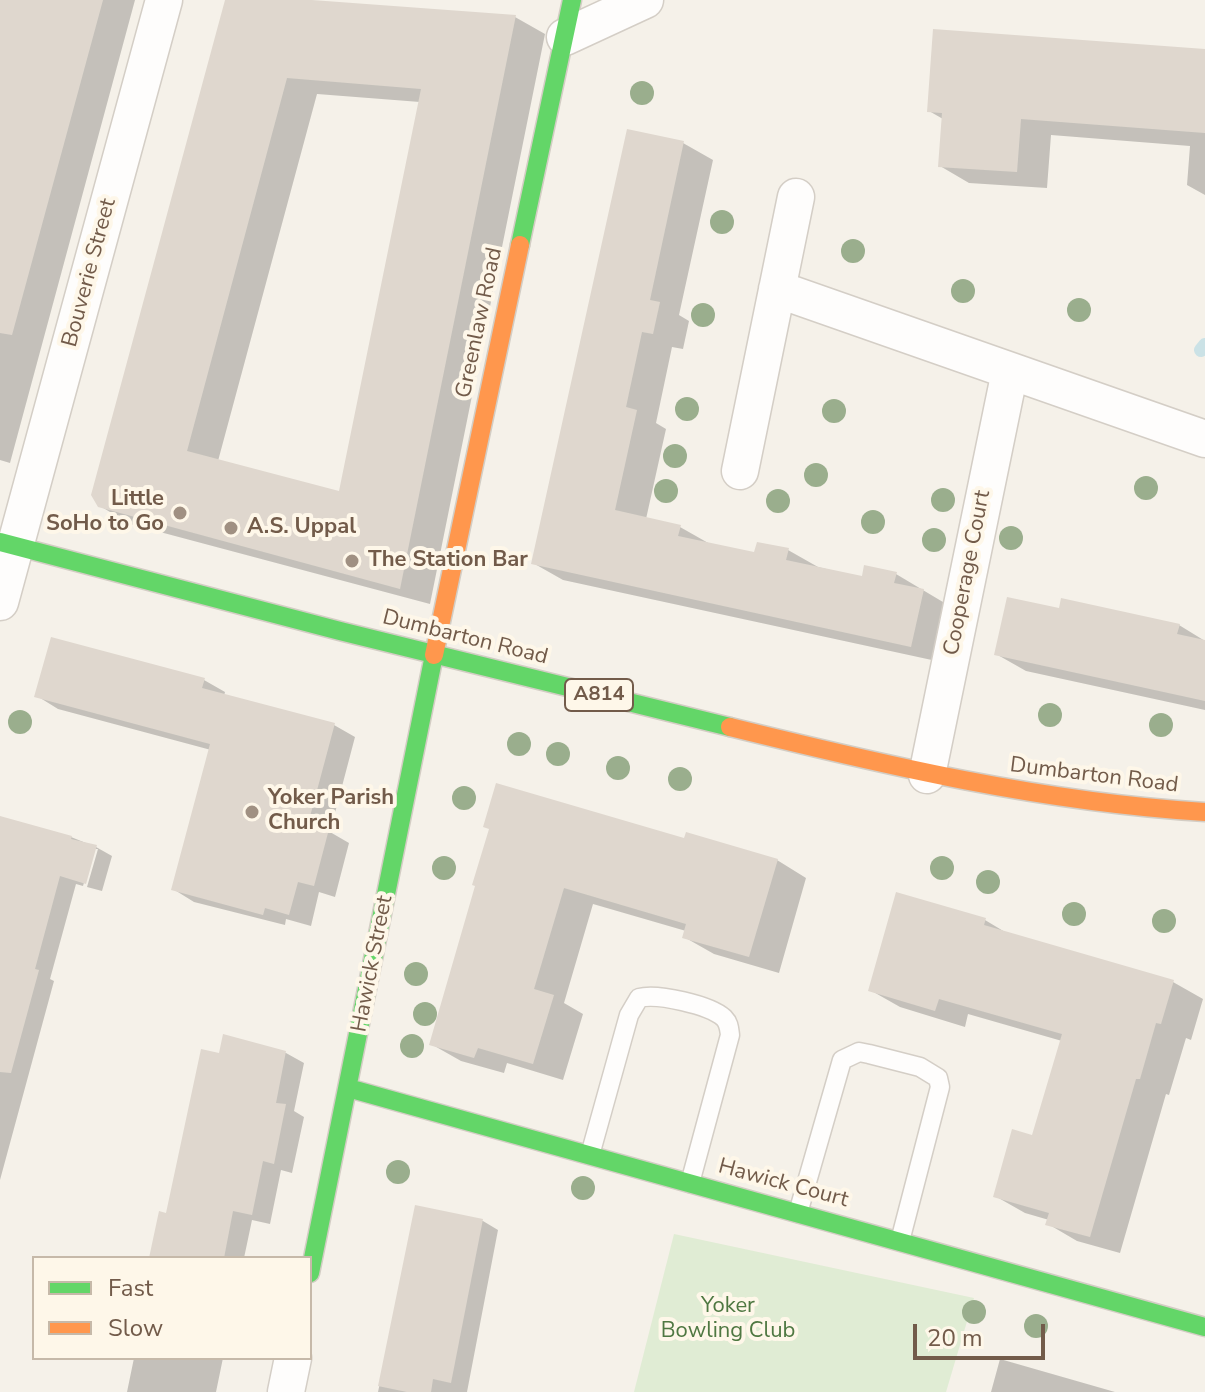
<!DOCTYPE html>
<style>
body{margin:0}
#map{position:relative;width:1205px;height:1392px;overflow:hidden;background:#f5f1e9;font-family:"Nunito Sans",sans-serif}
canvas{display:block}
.legend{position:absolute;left:32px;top:1256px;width:280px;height:104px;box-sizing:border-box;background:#fef7e9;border:2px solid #c6b9a9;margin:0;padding:10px 14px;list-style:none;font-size:24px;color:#725b4a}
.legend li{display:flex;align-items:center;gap:16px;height:40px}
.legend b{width:40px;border:2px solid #c6b9a9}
.scale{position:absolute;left:913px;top:1324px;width:132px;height:36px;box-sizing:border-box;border:4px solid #725b4a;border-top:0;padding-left:10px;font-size:24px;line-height:28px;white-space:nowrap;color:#725b4a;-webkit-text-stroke:6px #fef7e9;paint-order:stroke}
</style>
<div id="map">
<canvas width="1205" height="1392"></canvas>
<ul class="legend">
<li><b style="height:10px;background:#63d668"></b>Fast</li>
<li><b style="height:10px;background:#ff974d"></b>Slow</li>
</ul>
<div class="scale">20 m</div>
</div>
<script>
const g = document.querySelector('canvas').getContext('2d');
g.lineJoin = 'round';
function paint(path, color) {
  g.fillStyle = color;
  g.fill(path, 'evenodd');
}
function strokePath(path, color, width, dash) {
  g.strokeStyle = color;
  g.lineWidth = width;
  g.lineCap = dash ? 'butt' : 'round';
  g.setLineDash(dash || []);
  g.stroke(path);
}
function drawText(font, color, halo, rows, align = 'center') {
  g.font = font + ' "Nunito Sans",sans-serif';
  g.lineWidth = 8;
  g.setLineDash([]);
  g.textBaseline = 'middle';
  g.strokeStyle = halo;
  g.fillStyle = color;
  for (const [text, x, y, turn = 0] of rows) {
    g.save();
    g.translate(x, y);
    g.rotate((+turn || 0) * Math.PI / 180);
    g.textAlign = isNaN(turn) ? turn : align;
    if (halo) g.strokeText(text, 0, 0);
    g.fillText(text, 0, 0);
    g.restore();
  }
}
paint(new Path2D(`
 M 674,1234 L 974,1298 L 946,1392 L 634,1392 Z`), '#e0ecd4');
paint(new Path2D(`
 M 0,0 L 135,0 L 10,463 L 0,460 Z
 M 227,0 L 290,0 L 515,17 L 545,34 L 430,604 L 130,524 L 100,506 ZM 317,94 L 420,102 L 341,493 L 218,461 Z
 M 1205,51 L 1205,195 L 1187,185 L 1190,146 L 1051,135 L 1047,188 L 969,183 L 940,166 L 943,119 L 929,111 Z
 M 683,143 L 713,160 L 679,315 L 689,321 L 683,349 L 672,347 L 656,423 L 666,429 L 646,519 L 680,527 L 710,544 L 756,555 L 788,550 L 818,567 L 863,578 L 896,574 L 953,608 L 941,662 L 563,580 L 533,563 Z
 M 1060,611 L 1179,625 L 1205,641 L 1205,710 L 1026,671 L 996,654 Z
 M 204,680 L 225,692 L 224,696 L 334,725 L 355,737 L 330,832 L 349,843 L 335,897 L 319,892 L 311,926 L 286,919 L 285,925 L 194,902 L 173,889 L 211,750 L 58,709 L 37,696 Z
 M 0,828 L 71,837 L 96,847 L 112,856 L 102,891 L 87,887 L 98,849 L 94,849 L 83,886 L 76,884 L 50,979 L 54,981 L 0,1180 Z
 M 685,841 L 777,860 L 806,878 L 779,973 L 714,954 L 684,937 L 686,931 L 593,904 L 564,1003 L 583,1014 L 563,1080 L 507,1063 L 504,1073 L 461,1061 L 431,1044 L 477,885 Z
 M 985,920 L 1010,935 L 1173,982 L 1203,999 L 1191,1040 L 1186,1038 L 1169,1095 L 1166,1094 L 1120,1253 L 1077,1241 L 1048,1224 L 1049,1220 L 1025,1213 L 995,1196 L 1034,1138 L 1062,1041 L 968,1014 L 965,1027 L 900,1007 L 870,990 Z
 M 225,1037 L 286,1053 L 304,1063 L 294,1111 L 304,1117 L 292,1173 L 281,1170 L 270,1224 L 252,1220 L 244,1258 L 151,1258 L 221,1055 Z
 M 417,1207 L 483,1221 L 498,1230 L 467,1392 L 378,1392 Z
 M 134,1358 L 223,1358 L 216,1392 L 127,1392 Z
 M 1000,1359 L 1115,1392 L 991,1392 Z`), '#0003');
strokePath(new Path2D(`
 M 1201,350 L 1205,345`), '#cbe2e6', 14);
paint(new Path2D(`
 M 0,0 L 103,0 L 12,335 L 0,333 Z
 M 225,0 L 312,0 L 516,15 L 400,589 L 98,507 L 91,495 ZM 287,78 L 421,89 L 339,491 L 187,451 Z
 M 933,29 L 1205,49 L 1205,133 L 1021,119 L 1017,172 L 938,167 L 942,113 L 927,112 Z
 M 627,129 L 684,141 L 650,300 L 660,302 L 653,334 L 642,332 L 626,407 L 637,410 L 615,510 L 681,525 L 678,536 L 754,552 L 757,542 L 789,548 L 786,560 L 862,576 L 864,565 L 897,572 L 894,583 L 924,589 L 911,647 L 531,564 Z
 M 1007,597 L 1059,608 L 1061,598 L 1180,624 L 1177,634 L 1205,640 L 1205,701 L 994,655 Z
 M 51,637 L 205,678 L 202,688 L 335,723 L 308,824 L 329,829 L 314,886 L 298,882 L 289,915 L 265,908 L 263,915 L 171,890 L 210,744 L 34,697 Z
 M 496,783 L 684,838 L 686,832 L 778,859 L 749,957 L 682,938 L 686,924 L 564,888 L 534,989 L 554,995 L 533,1064 L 478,1048 L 474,1058 L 429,1045 L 475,886 L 472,885 L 489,829 L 483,827 Z
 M 0,816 L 72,836 L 71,839 L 97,845 L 86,884 L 60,876 L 35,969 L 39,970 L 11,1073 L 0,1072 Z
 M 896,892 L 986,918 L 984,925 L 1174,980 L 1161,1024 L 1156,1023 L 1140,1079 L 1136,1079 L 1090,1237 L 1045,1225 L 1049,1213 L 993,1197 L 1012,1129 L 1032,1135 L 1062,1034 L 939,999 L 935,1011 L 868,991 Z
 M 223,1034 L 286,1051 L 276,1103 L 286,1104 L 274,1164 L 263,1161 L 252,1215 L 233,1211 L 224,1258 L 149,1258 L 159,1211 L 166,1213 L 201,1049 L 219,1053 Z
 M 415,1205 L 483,1219 L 451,1383 L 433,1379 L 431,1392 L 407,1392 L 378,1386 Z`), '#dfd7ce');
const lane = new Path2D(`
 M 590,1155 L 629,1015 L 639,998 C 657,993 710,1005 724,1018 C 729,1023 729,1028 730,1035 L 690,1183
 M 798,1213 L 842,1060 L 859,1052 L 869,1054 L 920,1067 L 938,1078 L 940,1087 L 900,1241`);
const street = new Path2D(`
 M 565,37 L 645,0
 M 777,289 L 1205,439
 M 740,471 L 796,197
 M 0,602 L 164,0
 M 927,775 L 1010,371
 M 286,1392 L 293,1358`);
const fast = new Path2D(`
 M 520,245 L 572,0
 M 0,542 L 340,631 L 730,727
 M 348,1088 L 1205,1327
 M 310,1273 L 434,655`);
const slow = new Path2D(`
 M 434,655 L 520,245
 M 730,727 C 888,766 1042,802 1205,812`);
strokePath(lane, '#d4cec6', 21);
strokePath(street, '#d4cec6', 39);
strokePath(fast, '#d3cdc4', 21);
strokePath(slow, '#d3cdc4', 21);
strokePath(lane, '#fefdfc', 18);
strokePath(street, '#fefdfc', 36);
strokePath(fast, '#63d668', 18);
strokePath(slow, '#ff974d', 18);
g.fillStyle = '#9aae8d';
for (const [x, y] of [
 [642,93],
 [722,222],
 [853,251],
 [963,291],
 [1079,310],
 [703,315],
 [687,409],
 [834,411],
 [675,456],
 [816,475],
 [1146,488],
 [666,491],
 [943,500],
 [778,501],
 [873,522],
 [1011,538],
 [934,540],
 [1050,715],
 [20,722],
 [1161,725],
 [519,744],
 [558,754],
 [618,768],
 [680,779],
 [464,798],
 [444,868],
 [942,868],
 [988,882],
 [1074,914],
 [1164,921],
 [416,974],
 [425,1014],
 [412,1046],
 [398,1172],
 [583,1188],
 [974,1312],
 [1036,1326]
]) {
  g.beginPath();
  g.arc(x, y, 12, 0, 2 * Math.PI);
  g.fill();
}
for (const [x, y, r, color] of [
 [180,513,8,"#a09082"],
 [231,528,8,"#a09082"],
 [352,561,8,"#a09082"],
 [252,812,8,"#a09082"]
]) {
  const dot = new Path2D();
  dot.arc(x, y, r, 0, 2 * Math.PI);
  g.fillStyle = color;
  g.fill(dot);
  strokePath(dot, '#fef7e9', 3);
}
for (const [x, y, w] of [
 [599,695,68]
]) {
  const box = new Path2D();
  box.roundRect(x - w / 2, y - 16, w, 32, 6);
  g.fillStyle = '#fef7e9';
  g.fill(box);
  strokePath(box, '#725b4a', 2);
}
drawText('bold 20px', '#725b4a', null, [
 ["A814",599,695]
]);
drawText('22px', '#725b4a', '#fef7e9', [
 ["Bouverie Street",90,273,-75],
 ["Greenlaw Road",480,323,-78],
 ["Cooperage Court",968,573,-79],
 ["Dumbarton Road",465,638,14],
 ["Dumbarton Road",1094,776,7],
 ["Hawick Street",373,964,-79],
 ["Hawick Court",783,1184,15]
]);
drawText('bold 22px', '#725b4a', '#fef7e9', [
 ["Little",164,500,"right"],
 ["SoHo to Go",164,525,"right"],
 ["A.S. Uppal",247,528],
 ["The Station Bar",368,561],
 ["Yoker Parish",268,799],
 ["Church",268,824]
], 'left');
drawText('22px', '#4f7842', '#fef7e9', [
 ["Yoker",728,1307],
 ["Bowling Club",728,1332]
]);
</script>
